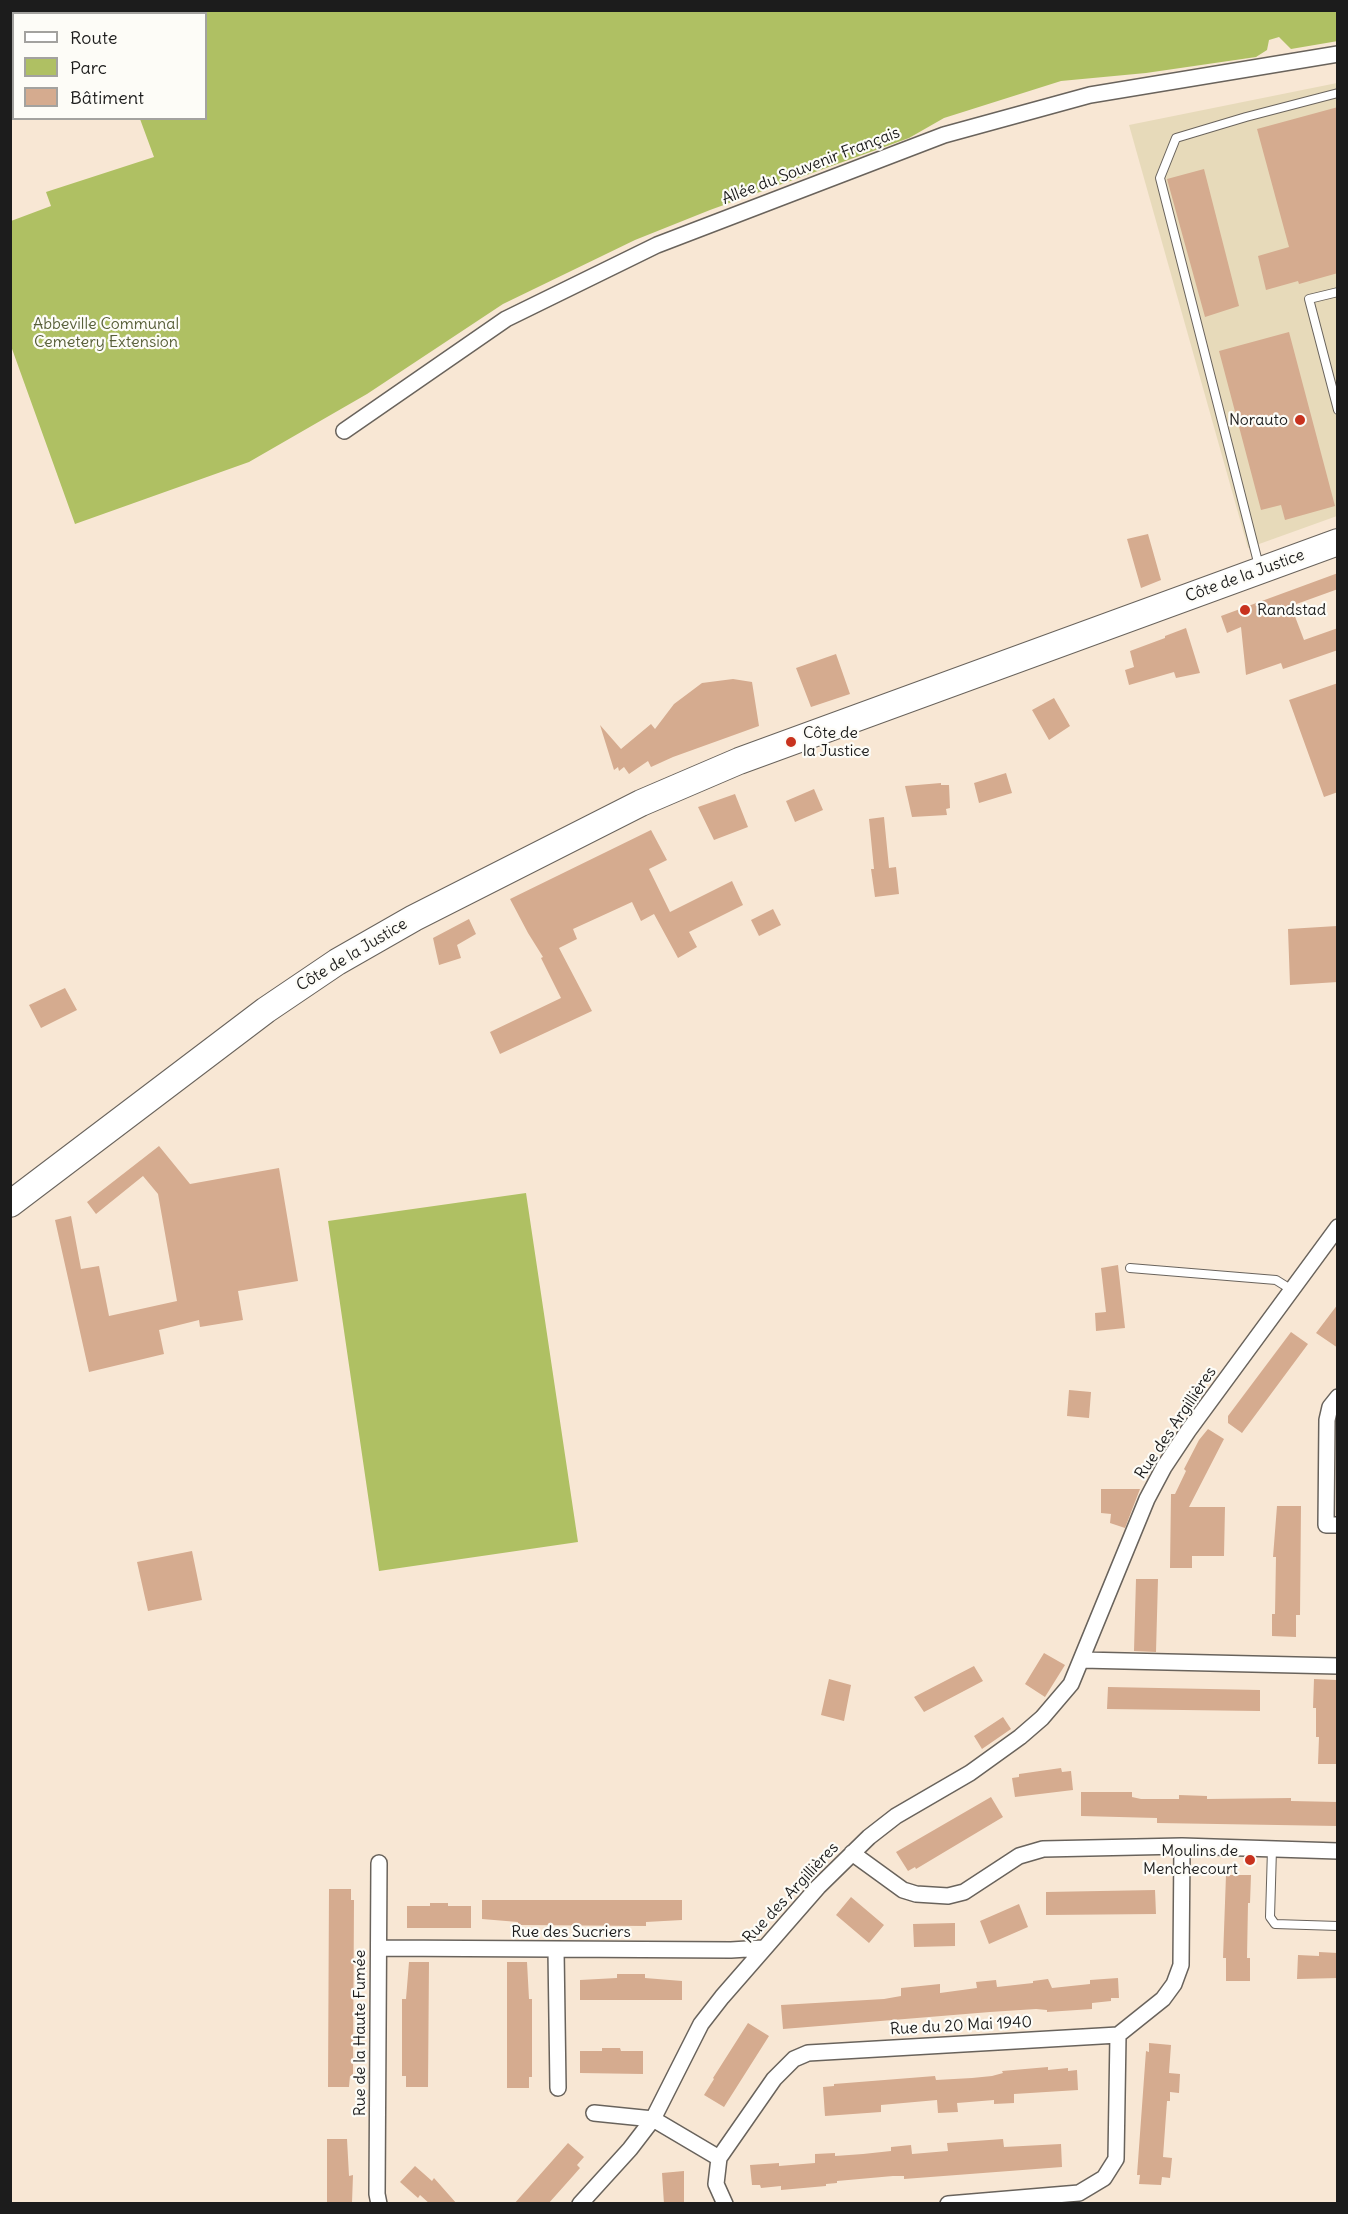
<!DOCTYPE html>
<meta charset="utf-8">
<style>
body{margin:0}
#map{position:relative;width:1348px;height:2214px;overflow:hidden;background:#f8e7d4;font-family:Delius,sans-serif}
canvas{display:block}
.frame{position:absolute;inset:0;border:12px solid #1c1c1c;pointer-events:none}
.legend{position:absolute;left:12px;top:12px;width:195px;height:108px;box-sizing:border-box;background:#fdfcf7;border:2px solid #a3a29f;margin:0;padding:8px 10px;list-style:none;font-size:18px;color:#1c1c1c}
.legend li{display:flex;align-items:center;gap:12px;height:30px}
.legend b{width:30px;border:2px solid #a3a29f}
</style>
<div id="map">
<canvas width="1348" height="2214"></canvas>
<div class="frame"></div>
<ul class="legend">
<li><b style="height:8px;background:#fff"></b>Route</li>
<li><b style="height:16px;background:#afc063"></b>Parc</li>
<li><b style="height:16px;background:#d5ab8f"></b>Bâtiment</li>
</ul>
</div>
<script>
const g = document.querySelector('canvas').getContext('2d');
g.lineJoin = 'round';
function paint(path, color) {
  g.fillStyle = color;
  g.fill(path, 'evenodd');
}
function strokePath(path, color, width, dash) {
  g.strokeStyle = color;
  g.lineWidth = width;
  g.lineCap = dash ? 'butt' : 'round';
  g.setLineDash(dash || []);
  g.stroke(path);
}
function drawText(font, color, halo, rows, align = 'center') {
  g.font = font + ' Delius,sans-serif';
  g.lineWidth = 4.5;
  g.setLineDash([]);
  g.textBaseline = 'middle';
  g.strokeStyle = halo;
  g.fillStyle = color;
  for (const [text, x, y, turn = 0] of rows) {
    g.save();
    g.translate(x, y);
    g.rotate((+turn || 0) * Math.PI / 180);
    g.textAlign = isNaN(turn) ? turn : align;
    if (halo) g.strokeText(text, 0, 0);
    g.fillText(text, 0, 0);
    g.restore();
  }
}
paint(new Path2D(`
 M 1337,83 L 1337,516 L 1248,548 L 1129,125 Z`), '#e7daba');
paint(new Path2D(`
 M 102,11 L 1337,10 L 1338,41 L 1291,49 L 1279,37 L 1269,40 L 1267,50 L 1256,57 L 1146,73 L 1061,81 L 944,118 L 909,138 L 710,210 L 635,240 L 503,304 L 367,394 L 249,462 L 75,524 L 11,346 L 11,221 L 51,206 L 46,192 L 154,157 L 140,119 L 206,118 L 206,14 L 103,14 Z
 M 526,1193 L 578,1542 L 379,1571 L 328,1221 Z`), '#afc063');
paint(new Path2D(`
 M 1338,107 L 1338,273 L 1299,284 L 1298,281 L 1266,290 L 1258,256 L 1289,247 L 1257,129 Z
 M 1204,169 L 1239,306 L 1205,317 L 1167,179 Z
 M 1289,332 L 1335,506 L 1285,520 L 1281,505 L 1261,510 L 1219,351 Z
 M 1148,534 L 1161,580 L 1141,588 L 1127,539 Z
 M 1338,573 L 1338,589 L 1291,606 L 1304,640 L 1338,628 L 1338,650 L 1283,669 L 1281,663 L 1246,675 L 1241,627 L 1227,633 L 1221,616 Z
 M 1186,628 L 1200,673 L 1176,678 L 1174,672 L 1129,685 L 1125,670 L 1134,667 L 1130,651 L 1165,638 L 1165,636 Z
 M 836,654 L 850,694 L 811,707 L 796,668 Z
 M 733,679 L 752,682 L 759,726 L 673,757 L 651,767 L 648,761 L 629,774 L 624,767 L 619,771 L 618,767 L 614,770 L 600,725 L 621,749 L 651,724 L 655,729 L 674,704 L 702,683 Z
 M 1338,683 L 1338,792 L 1324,797 L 1289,700 Z
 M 1054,698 L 1070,726 L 1049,740 L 1032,710 Z
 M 1006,773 L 1012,793 L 979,803 L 974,783 Z
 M 941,783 L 941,785 L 949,785 L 950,808 L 946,809 L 947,815 L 912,817 L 905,786 Z
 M 814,789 L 823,810 L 795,822 L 786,801 Z
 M 735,794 L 748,827 L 714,840 L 698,807 Z
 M 884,817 L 889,868 L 896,867 L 899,894 L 875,897 L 871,869 L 874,869 L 869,819 Z
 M 651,830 L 667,860 L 649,869 L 670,912 L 732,881 L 743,905 L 689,932 L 697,947 L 678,958 L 654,914 L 641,921 L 632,902 L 573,929 L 577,939 L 559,948 L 592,1011 L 500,1054 L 490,1032 L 561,998 L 541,958 L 543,957 L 528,933 L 510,899 Z
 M 773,909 L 781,925 L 759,936 L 751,920 Z
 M 469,919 L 476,934 L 457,945 L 461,958 L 439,965 L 433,938 Z
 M 1337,926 L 1338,982 L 1290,985 L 1288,929 Z
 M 65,988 L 77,1010 L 41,1028 L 29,1005 Z
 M 159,1146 L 190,1184 L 279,1168 L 298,1281 L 238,1291 L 243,1320 L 200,1327 L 199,1320 L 159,1330 L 164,1354 L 89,1372 L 55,1220 L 71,1216 L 81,1269 L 99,1266 L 109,1316 L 177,1301 L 158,1194 L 143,1176 L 96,1214 L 87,1202 Z
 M 1118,1265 L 1125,1328 L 1096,1331 L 1095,1313 L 1106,1312 L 1101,1268 Z
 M 1338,1304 L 1338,1348 L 1316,1333 Z
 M 1291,1332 L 1308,1344 L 1242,1433 L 1228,1423 L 1228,1416 Z
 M 1069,1390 L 1091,1392 L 1089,1418 L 1067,1416 Z
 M 1208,1429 L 1224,1439 L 1189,1507 L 1225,1507 L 1224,1556 L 1192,1556 L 1192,1568 L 1170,1568 L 1171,1494 L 1175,1494 L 1186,1471 L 1184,1469 L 1199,1440 Z
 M 1101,1489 L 1140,1489 L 1125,1528 L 1110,1523 L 1111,1514 L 1101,1513 Z
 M 1277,1506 L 1301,1506 L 1300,1615 L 1296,1615 L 1296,1637 L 1272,1636 L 1272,1614 L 1275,1614 L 1276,1557 L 1273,1557 Z
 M 192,1551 L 202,1600 L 148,1611 L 137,1562 Z
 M 1136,1579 L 1158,1579 L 1156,1652 L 1134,1651 Z
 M 1044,1653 L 1065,1665 L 1045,1697 L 1025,1684 Z
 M 974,1666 L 983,1681 L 924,1712 L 914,1697 Z
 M 829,1679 L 851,1685 L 844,1721 L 821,1715 Z
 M 1314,1679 L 1337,1680 L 1338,1764 L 1318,1764 L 1319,1737 L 1316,1737 L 1316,1708 L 1313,1708 Z
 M 1108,1687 L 1260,1690 L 1260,1711 L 1107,1709 Z
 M 1003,1717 L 1011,1729 L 982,1749 L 974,1736 Z
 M 1061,1768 L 1062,1772 L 1071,1771 L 1073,1790 L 1015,1797 L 1012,1778 L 1019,1777 L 1019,1774 Z
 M 1081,1792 L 1132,1792 L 1132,1797 L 1141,1799 L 1179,1799 L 1179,1795 L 1207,1796 L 1207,1799 L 1291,1798 L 1291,1801 L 1338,1802 L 1338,1826 L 1157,1823 L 1157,1818 L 1081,1816 Z
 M 991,1797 L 1003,1817 L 916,1869 L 915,1867 L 908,1871 L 896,1852 Z
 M 1226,1875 L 1251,1875 L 1250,1903 L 1248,1903 L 1247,1958 L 1250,1958 L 1250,1981 L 1226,1981 L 1226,1958 L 1223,1958 Z
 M 329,1889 L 351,1889 L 351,1900 L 354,1900 L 353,2076 L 350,2076 L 349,2087 L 328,2087 Z
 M 1155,1890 L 1156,1914 L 1046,1915 L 1046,1892 Z
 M 851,1897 L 884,1925 L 869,1943 L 836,1915 Z
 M 482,1900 L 682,1900 L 682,1920 L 646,1922 L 646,1926 L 518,1925 L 518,1922 L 482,1919 Z
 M 430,1903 L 448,1903 L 448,1906 L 471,1906 L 471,1928 L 407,1928 L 407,1906 L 430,1906 Z
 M 1019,1904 L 1028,1927 L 989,1944 L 980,1921 Z
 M 955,1923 L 955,1946 L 914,1947 L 913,1924 Z
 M 1319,1952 L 1338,1953 L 1338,1978 L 1297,1979 L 1298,1955 L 1319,1956 Z
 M 409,1962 L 429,1962 L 428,2087 L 406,2087 L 406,2076 L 402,2076 L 402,1999 L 406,1999 Z
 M 507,1962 L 527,1962 L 529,1999 L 532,1999 L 532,2077 L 529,2077 L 529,2088 L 507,2088 Z
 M 617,1974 L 645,1974 L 645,1978 L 682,1981 L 682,2000 L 580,2000 L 580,1980 L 617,1978 Z
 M 1118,1978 L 1119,1998 L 1111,1998 L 1111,2001 L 1092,2003 L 1092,2009 L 1047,2012 L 1047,2010 L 1036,2009 L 990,2012 L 783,2029 L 781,2005 L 884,1999 L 901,1996 L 901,1988 L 940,1984 L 940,1993 L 977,1988 L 976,1982 L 996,1980 L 997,1987 L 1033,1983 L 1033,1981 L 1048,1979 L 1052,1988 L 1090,1984 L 1090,1980 Z
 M 748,2023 L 769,2036 L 724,2107 L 704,2095 L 714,2079 L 713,2078 Z
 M 1149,2043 L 1171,2045 L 1169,2073 L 1180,2074 L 1179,2093 L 1170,2092 L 1170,2101 L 1167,2101 L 1163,2157 L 1172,2158 L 1170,2178 L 1162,2177 L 1161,2185 L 1139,2184 L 1140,2175 L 1137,2175 L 1146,2051 L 1149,2052 Z
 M 602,2048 L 620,2048 L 621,2051 L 643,2051 L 643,2074 L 580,2073 L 580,2051 L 602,2051 Z
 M 1048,2067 L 1048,2070 L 1068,2068 L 1068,2071 L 1077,2070 L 1078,2090 L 1014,2094 L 1014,2103 L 994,2104 L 994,2100 L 957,2103 L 958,2112 L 938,2113 L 937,2100 L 881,2105 L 881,2112 L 825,2116 L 823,2087 L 834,2086 L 834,2084 L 935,2076 L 936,2080 L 972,2078 L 992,2076 L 1003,2073 L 1002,2071 Z
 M 327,2139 L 347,2139 L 349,2176 L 353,2175 L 352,2203 L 327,2204 Z
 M 1003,2139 L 1004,2147 L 1061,2144 L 1062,2167 L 904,2179 L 904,2176 L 893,2176 L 837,2181 L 837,2183 L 826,2184 L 826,2186 L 781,2190 L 781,2186 L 761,2188 L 760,2185 L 752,2185 L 750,2165 L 779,2163 L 779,2166 L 815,2163 L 815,2154 L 835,2153 L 835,2156 L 863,2154 L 891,2151 L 891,2147 L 911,2145 L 912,2154 L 948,2151 L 947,2143 Z
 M 568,2143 L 584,2157 L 577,2165 L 580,2168 L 573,2176 L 548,2204 L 514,2204 Z
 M 415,2166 L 432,2181 L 434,2178 L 457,2204 L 430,2204 L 420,2195 L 418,2198 L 400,2182 Z
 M 684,2171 L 684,2204 L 664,2204 L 662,2173 Z`), '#d5ab8f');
const lane = new Path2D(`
 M 1338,292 L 1309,299 L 1338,410
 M 1259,566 L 1160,178 L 1176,138 L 1246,117 L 1338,93
 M 1130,1268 L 1276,1280 L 1292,1290
 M 1272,1849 L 1270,1917 L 1275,1924 L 1338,1926`);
const street = new Path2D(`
 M 344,431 L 506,319 L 657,245 L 944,135 L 1090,95 L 1338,54
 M 1338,1397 L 1330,1407 L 1327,1420 L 1326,1525 L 1338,1525
 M 1082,1660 L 1338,1666
 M 852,1853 L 903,1890 L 916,1894 L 948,1896 L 964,1892 L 1019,1856 L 1043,1849 L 1182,1846 L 1338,1851
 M 379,1863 L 377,2194 L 379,2204
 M 379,1948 L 731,1950 L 763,1948
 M 556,1950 L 558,2088
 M 594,2113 L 653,2119 L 719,2158
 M 580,2204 L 630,2149 L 653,2119 L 701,2024 L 722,1997 L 818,1887 L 869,1837 L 896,1816 L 970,1773 L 1020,1737 L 1042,1718 L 1071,1684 L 1147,1499 L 1164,1467 L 1188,1431 L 1338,1227
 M 725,2204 L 716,2184 L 719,2158 L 774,2079 L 794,2059 L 808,2053 L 1118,2035 L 1163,1999 L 1174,1984 L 1181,1965 L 1182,1846
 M 948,2204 L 1079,2193 L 1104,2178 L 1116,2159 L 1118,2035`);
const primary = new Path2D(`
 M 10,1204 L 266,1010 L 337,962 L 414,918 L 641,803 L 739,761 L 1338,542`);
strokePath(lane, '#69635c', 10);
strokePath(street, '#69635c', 18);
strokePath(primary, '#69635c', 28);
strokePath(lane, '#fff', 8);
strokePath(street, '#fff', 15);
strokePath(primary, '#fff', 26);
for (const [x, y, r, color] of [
 [1300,420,6,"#c8321e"],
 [1245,610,6,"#c8321e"],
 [791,742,6,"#c8321e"],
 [1250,1860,6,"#c8321e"]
]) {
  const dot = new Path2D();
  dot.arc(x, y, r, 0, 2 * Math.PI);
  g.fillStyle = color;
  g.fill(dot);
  strokePath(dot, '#fdfcf7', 2);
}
drawText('16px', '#1c1c1c', '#fdfcf7', [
 ["Allée du Souvenir Français",811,166,-21],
 ["Côte de la Justice",1245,576,-20],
 ["Côte de la Justice",352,955,-31],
 ["Rue des Argillières",1176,1423,-56],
 ["Rue des Argillières",791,1893,-47],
 ["Rue des Sucriers",571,1932],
 ["Rue du 20 Mai 1940",961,2026,-3],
 ["Rue de la Haute Fumée",360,2033,-90]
]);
drawText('16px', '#575e38', '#fdfcf7', [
 ["Abbeville Communal",106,324],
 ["Cemetery Extension",106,342]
]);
drawText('16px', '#1c1c1c', '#fdfcf7', [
 ["Norauto",1288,420],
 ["Randstad",1257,610,"left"],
 ["Côte de",803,733,"left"],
 ["la Justice",803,751,"left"],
 ["Moulins de",1238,1851],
 ["Menchecourt",1238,1869]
], 'right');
</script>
